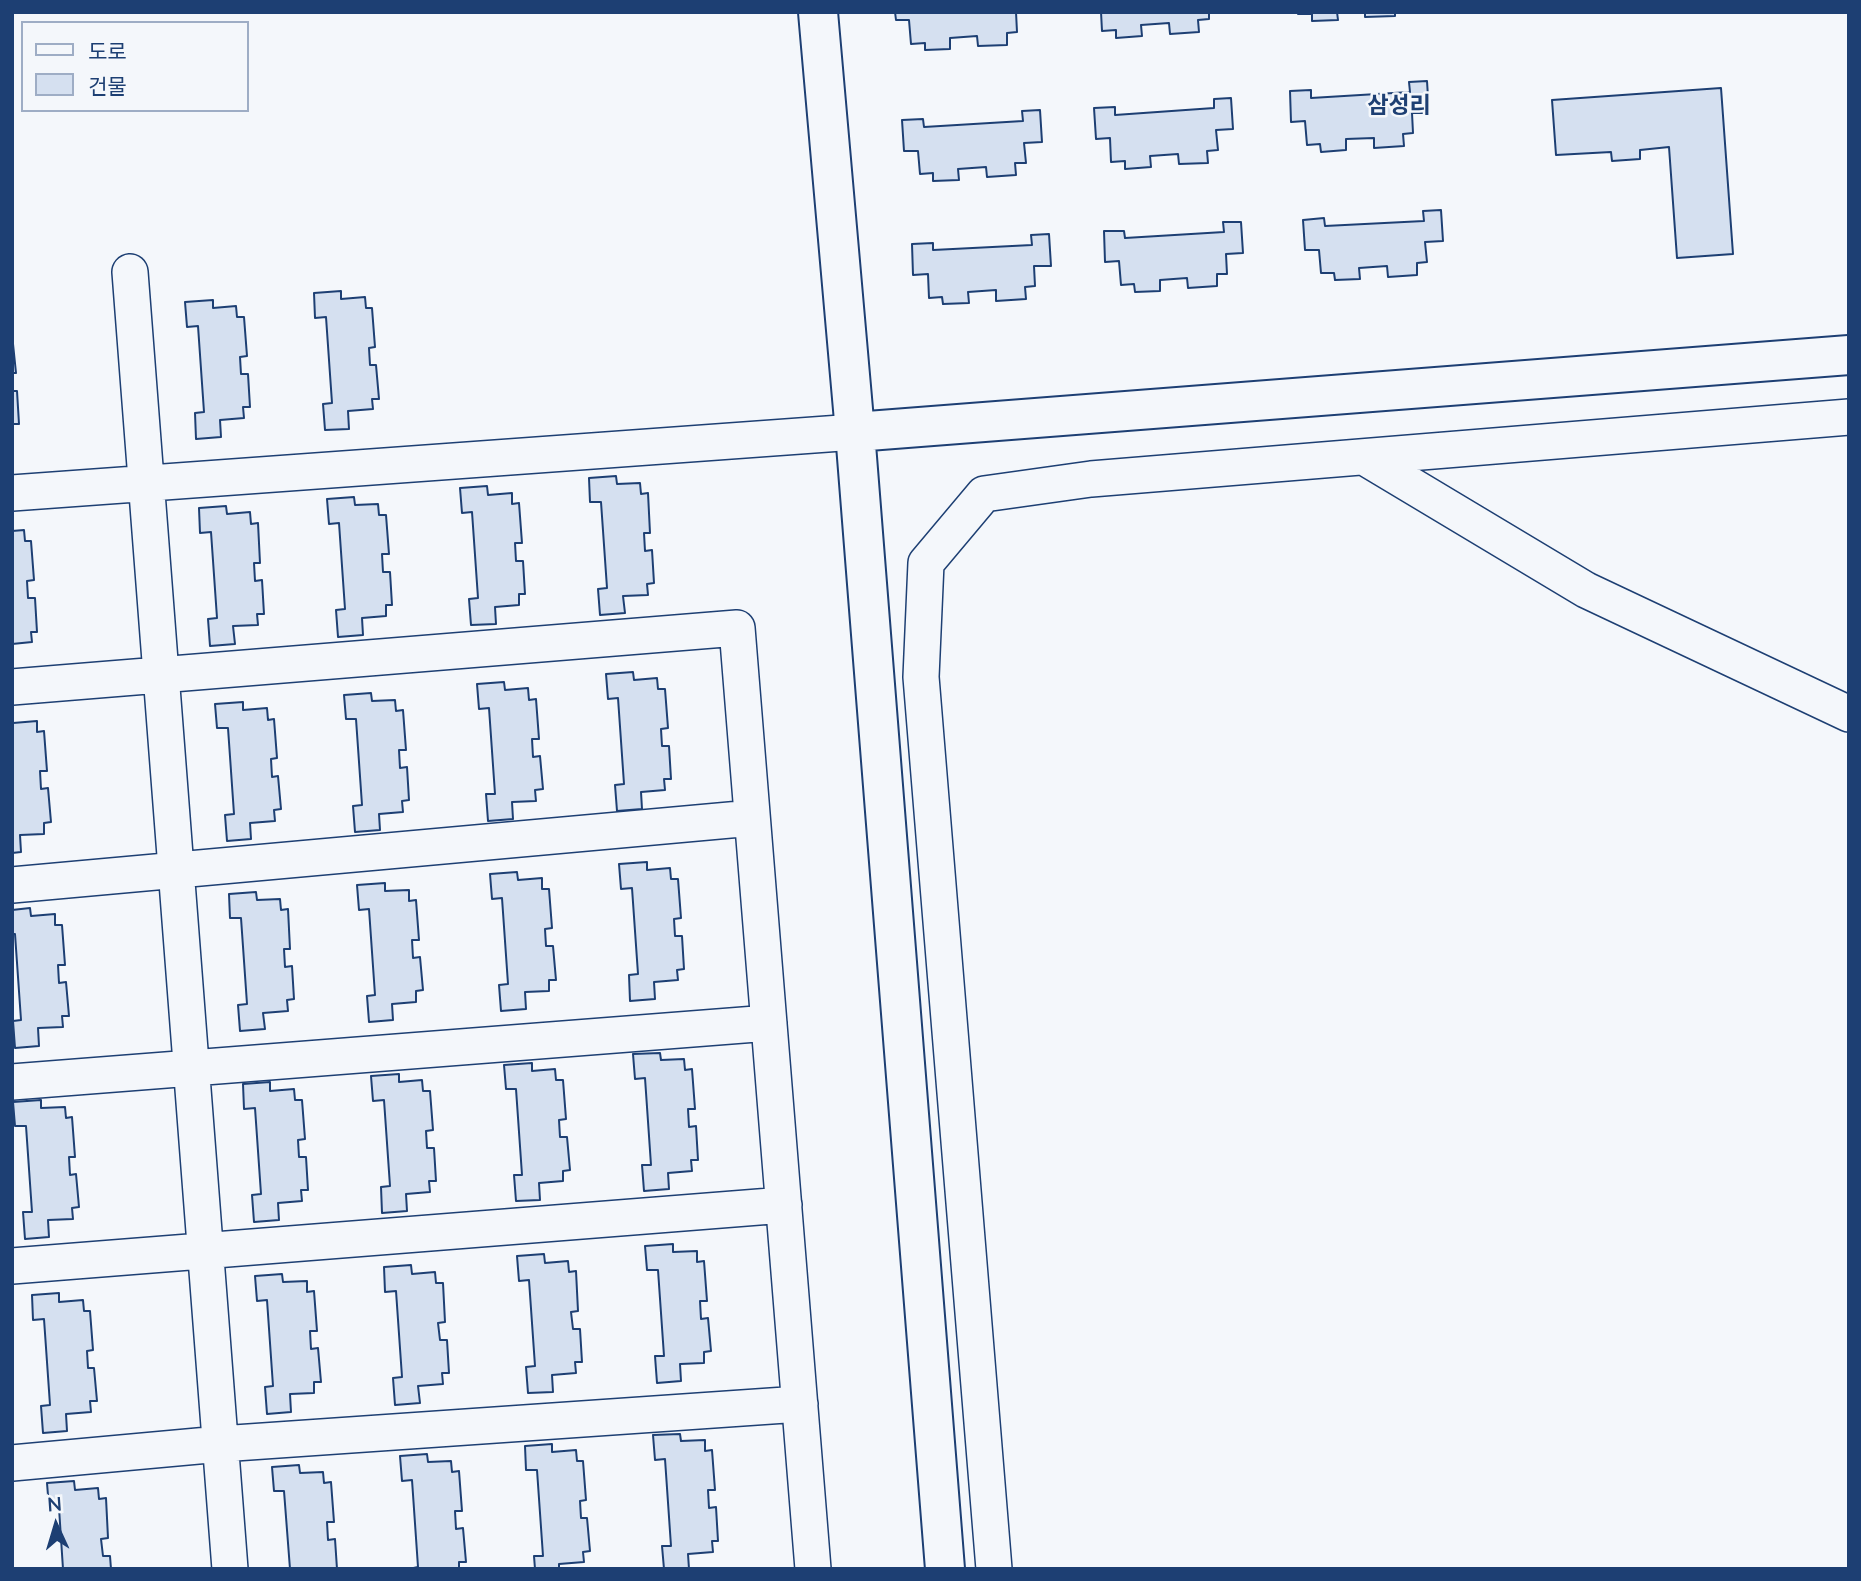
<!DOCTYPE html>
<meta charset="utf-8">
<style>
body{margin:0}
#map{position:relative;width:1861px;height:1581px;overflow:hidden;background:#f4f7fb;font-family:Lato,"Noto Sans KR",sans-serif}
canvas{display:block}
.frame{position:absolute;inset:0;border:14px solid #1d3f73;pointer-events:none}
.legend{position:absolute;left:21px;top:21px;width:228px;height:91px;box-sizing:border-box;background:#f4f7fb;border:2px solid #9eadc5;margin:0;padding:9px 12px;list-style:none;font-size:21px;color:#1d3f73}
.legend li{display:flex;align-items:center;gap:14px;height:35px}
.legend b{width:35px;border:2px solid #9eadc5}
.north{position:absolute;left:21px;top:1490px;width:70px;height:70px;-webkit-text-stroke:5px #f4f7fb;paint-order:stroke;rotate:356deg;font-size:19px;font-weight:700;line-height:28px;text-align:center;color:#1d3f73}
.north::after{content:'';display:block;margin:auto;width:24px;height:32px;background:#1d3f73;clip-path:polygon(50% 0,100% 100%,50% 72%,0 100%)}
</style>
<div id="map">
<canvas width="1861" height="1581"></canvas>
<div class="frame"></div>
<ul class="legend">
<li><b style="height:9px;background:#f4f7fb"></b>도로</li>
<li><b style="height:19px;background:#d5e0f0"></b>건물</li>
</ul>
<div class="north">N</div>
</div>
<script>
const g = document.querySelector('canvas').getContext('2d');
g.lineJoin = 'round';
function paint(path, color) {
  g.fillStyle = color;
  g.fill(path, 'evenodd');
}
function strokePath(path, color, width, dash) {
  g.strokeStyle = color;
  g.lineWidth = width;
  g.lineCap = dash ? 'butt' : 'round';
  g.setLineDash(dash || []);
  g.stroke(path);
}
function drawText(font, color, halo, rows, align = 'center') {
  g.font = font + ' Lato,"Noto Sans KR",sans-serif';
  g.lineWidth = 5;
  g.setLineDash([]);
  g.textBaseline = 'middle';
  g.strokeStyle = halo;
  g.fillStyle = color;
  for (const [text, x, y, turn = 0] of rows) {
    g.save();
    g.translate(x, y);
    g.rotate((+turn || 0) * Math.PI / 180);
    g.textAlign = isNaN(turn) ? turn : align;
    if (halo) g.strokeText(text, 0, 0);
    g.fillText(text, 0, 0);
    g.restore();
  }
}
const building = new Path2D(`
 M 895,12 L 1016,12 L 1017,32 L 1007,33 L 1007,45 L 978,46 L 977,36 L 950,38 L 950,49 L 925,50 L 925,43 L 911,44 L 909,20 L 896,20 Z
 M 1101,12 L 1209,12 L 1209,19 L 1198,20 L 1199,32 L 1170,34 L 1169,23 L 1141,25 L 1142,36 L 1116,38 L 1116,30 L 1102,31 Z
 M 1298,12 L 1337,12 L 1338,20 L 1312,21 L 1312,14 L 1298,14 Z
 M 1365,12 L 1395,12 L 1395,16 L 1365,17 Z
 M 1427,81 L 1429,113 L 1412,113 L 1413,133 L 1403,134 L 1404,146 L 1374,148 L 1374,138 L 1346,139 L 1346,150 L 1321,152 L 1320,144 L 1307,145 L 1305,121 L 1291,122 L 1290,91 L 1311,90 L 1311,98 L 1410,92 L 1409,82 Z
 M 1721,88 L 1733,254 L 1677,258 L 1669,147 L 1640,150 L 1640,159 L 1612,161 L 1611,152 L 1556,155 L 1552,100 Z
 M 1231,98 L 1233,129 L 1216,130 L 1218,150 L 1207,151 L 1208,163 L 1179,164 L 1178,154 L 1150,156 L 1151,167 L 1125,169 L 1125,161 L 1111,162 L 1110,138 L 1096,139 L 1094,108 L 1115,107 L 1115,115 L 1214,108 L 1214,99 Z
 M 1040,110 L 1042,142 L 1024,143 L 1026,163 L 1015,163 L 1016,175 L 987,177 L 986,167 L 958,169 L 959,180 L 933,181 L 933,173 L 920,174 L 918,151 L 904,151 L 902,120 L 923,119 L 924,127 L 1023,121 L 1022,111 Z
 M 1441,210 L 1443,241 L 1425,242 L 1427,262 L 1417,263 L 1417,275 L 1388,277 L 1387,266 L 1359,268 L 1360,279 L 1335,280 L 1334,273 L 1321,273 L 1319,250 L 1305,250 L 1303,220 L 1324,218 L 1325,226 L 1424,221 L 1423,211 Z
 M 1223,222 L 1241,222 L 1243,253 L 1226,254 L 1227,274 L 1217,274 L 1217,286 L 1188,288 L 1187,278 L 1160,280 L 1160,291 L 1135,292 L 1134,284 L 1121,285 L 1119,261 L 1105,262 L 1104,231 L 1124,231 L 1125,238 L 1224,232 Z
 M 1049,234 L 1051,266 L 1034,266 L 1035,286 L 1025,287 L 1026,299 L 996,301 L 996,290 L 968,292 L 969,303 L 943,304 L 942,297 L 929,298 L 928,274 L 913,275 L 912,244 L 933,243 L 933,250 L 1032,245 L 1031,235 Z
 M 341,291 L 341,299 L 365,297 L 366,308 L 372,308 L 375,347 L 369,348 L 370,365 L 376,365 L 379,399 L 372,399 L 373,409 L 348,411 L 349,429 L 325,430 L 323,404 L 332,403 L 326,317 L 315,318 L 314,293 Z
 M 213,300 L 213,308 L 236,306 L 237,317 L 244,317 L 247,356 L 240,357 L 241,374 L 248,374 L 250,407 L 243,407 L 244,418 L 220,420 L 221,437 L 196,439 L 195,413 L 204,412 L 198,326 L 187,327 L 185,302 Z
 M 12,334 L 16,373 L 12,373 Z
 M 12,391 L 17,391 L 19,424 L 13,424 L 12,435 Z
 M 616,476 L 617,484 L 640,483 L 641,494 L 648,493 L 650,533 L 644,533 L 645,551 L 652,550 L 654,583 L 647,584 L 648,595 L 623,596 L 625,613 L 600,615 L 598,589 L 607,588 L 601,502 L 590,502 L 589,478 Z
 M 487,486 L 488,495 L 512,493 L 512,504 L 519,503 L 522,543 L 515,543 L 516,561 L 523,561 L 525,594 L 519,594 L 519,605 L 495,607 L 496,624 L 471,625 L 469,599 L 478,598 L 472,512 L 462,513 L 460,488 Z
 M 354,497 L 355,505 L 378,504 L 379,515 L 386,515 L 389,554 L 382,554 L 383,572 L 390,572 L 392,605 L 386,605 L 386,616 L 362,618 L 363,635 L 338,637 L 336,610 L 345,609 L 339,523 L 329,524 L 327,499 Z
 M 226,506 L 227,514 L 250,512 L 251,524 L 258,523 L 260,563 L 254,563 L 255,581 L 262,580 L 264,614 L 257,614 L 258,625 L 233,626 L 235,644 L 210,646 L 208,619 L 217,618 L 211,532 L 200,533 L 199,508 Z
 M 24,530 L 25,541 L 31,541 L 34,580 L 27,581 L 28,598 L 35,598 L 37,632 L 31,632 L 32,642 L 12,644 L 12,531 Z
 M 633,672 L 634,680 L 657,678 L 658,689 L 665,689 L 668,728 L 661,729 L 662,746 L 669,746 L 671,779 L 664,779 L 665,790 L 641,792 L 642,809 L 617,811 L 615,785 L 624,784 L 618,698 L 608,699 L 606,674 Z
 M 504,682 L 505,690 L 528,688 L 529,700 L 536,699 L 539,739 L 532,739 L 533,757 L 540,756 L 543,789 L 535,790 L 536,801 L 512,802 L 513,819 L 488,821 L 486,794 L 495,794 L 489,708 L 479,709 L 477,684 Z
 M 371,693 L 372,701 L 395,700 L 396,711 L 403,710 L 406,750 L 399,750 L 400,768 L 407,767 L 409,800 L 402,801 L 403,812 L 379,814 L 380,830 L 355,832 L 353,806 L 362,805 L 356,719 L 346,719 L 344,695 Z
 M 243,702 L 243,710 L 267,708 L 268,720 L 274,719 L 277,758 L 271,759 L 272,777 L 278,776 L 281,809 L 274,810 L 275,821 L 250,823 L 251,839 L 227,841 L 225,815 L 234,814 L 228,728 L 217,728 L 215,704 Z
 M 13,715 L 13,723 L 37,721 L 37,732 L 44,731 L 47,771 L 40,771 L 41,789 L 48,788 L 51,822 L 44,823 L 44,834 L 20,835 L 21,852 L 12,853 Z
 M 647,862 L 647,870 L 670,868 L 671,879 L 678,879 L 681,918 L 674,919 L 675,936 L 682,936 L 684,969 L 677,970 L 678,980 L 654,982 L 655,999 L 630,1001 L 629,975 L 638,974 L 632,888 L 621,889 L 619,864 Z
 M 517,872 L 518,880 L 542,878 L 542,889 L 549,889 L 552,928 L 545,929 L 546,946 L 553,946 L 556,980 L 549,980 L 549,991 L 525,992 L 526,1009 L 501,1011 L 499,985 L 508,984 L 502,898 L 492,899 L 490,874 Z
 M 385,883 L 385,891 L 409,890 L 409,901 L 416,900 L 419,940 L 412,940 L 413,958 L 420,957 L 423,990 L 416,991 L 416,1002 L 392,1004 L 393,1020 L 369,1022 L 367,996 L 375,995 L 369,909 L 359,910 L 357,885 Z
 M 256,892 L 257,900 L 280,899 L 281,910 L 288,909 L 290,949 L 284,949 L 285,967 L 292,966 L 294,999 L 287,1000 L 288,1011 L 263,1013 L 265,1029 L 240,1031 L 238,1005 L 247,1004 L 241,918 L 230,918 L 229,894 Z
 M 30,908 L 31,916 L 55,914 L 55,925 L 62,925 L 65,965 L 58,965 L 59,983 L 66,982 L 69,1016 L 62,1016 L 63,1027 L 38,1028 L 39,1046 L 15,1048 L 13,1021 L 21,1020 L 15,934 L 12,934 L 12,910 Z
 M 660,1053 L 661,1060 L 684,1059 L 685,1070 L 692,1069 L 695,1109 L 688,1109 L 689,1127 L 696,1126 L 698,1160 L 691,1160 L 692,1171 L 668,1173 L 669,1189 L 644,1191 L 642,1165 L 651,1165 L 645,1078 L 635,1079 L 633,1054 Z
 M 532,1063 L 532,1071 L 555,1069 L 556,1080 L 563,1080 L 566,1119 L 559,1120 L 560,1137 L 567,1137 L 570,1170 L 563,1171 L 563,1181 L 539,1183 L 540,1200 L 516,1201 L 514,1175 L 522,1175 L 516,1089 L 506,1089 L 504,1065 Z
 M 399,1074 L 399,1082 L 422,1080 L 423,1091 L 430,1091 L 433,1130 L 426,1131 L 427,1148 L 434,1148 L 436,1181 L 429,1181 L 430,1192 L 406,1194 L 407,1211 L 382,1213 L 381,1187 L 390,1186 L 384,1100 L 373,1101 L 371,1076 Z
 M 270,1082 L 270,1091 L 294,1089 L 295,1100 L 302,1100 L 305,1139 L 298,1140 L 299,1157 L 306,1157 L 308,1190 L 301,1190 L 302,1201 L 278,1203 L 279,1220 L 254,1222 L 252,1195 L 261,1194 L 255,1108 L 244,1109 L 243,1084 Z
 M 41,1100 L 41,1108 L 65,1107 L 66,1118 L 72,1117 L 75,1157 L 69,1157 L 70,1175 L 76,1174 L 79,1207 L 72,1208 L 73,1219 L 48,1220 L 49,1237 L 25,1239 L 23,1212 L 32,1212 L 26,1126 L 15,1126 L 13,1102 Z
 M 673,1244 L 673,1252 L 697,1251 L 697,1262 L 704,1261 L 707,1301 L 700,1301 L 701,1319 L 708,1318 L 711,1351 L 704,1352 L 704,1363 L 680,1364 L 681,1381 L 657,1383 L 655,1356 L 664,1356 L 658,1270 L 647,1270 L 645,1246 Z
 M 544,1254 L 545,1263 L 568,1261 L 569,1272 L 576,1271 L 578,1311 L 571,1312 L 573,1329 L 580,1329 L 582,1362 L 575,1362 L 576,1373 L 552,1375 L 553,1392 L 528,1393 L 526,1367 L 535,1366 L 529,1280 L 519,1281 L 517,1256 Z
 M 411,1265 L 412,1274 L 435,1272 L 436,1283 L 443,1283 L 445,1322 L 438,1323 L 440,1340 L 447,1340 L 449,1373 L 442,1373 L 443,1384 L 418,1386 L 420,1403 L 395,1405 L 393,1378 L 402,1377 L 396,1291 L 385,1292 L 384,1267 Z
 M 282,1274 L 283,1282 L 307,1281 L 307,1292 L 314,1291 L 317,1331 L 310,1331 L 311,1349 L 318,1348 L 321,1382 L 314,1382 L 314,1393 L 290,1394 L 291,1412 L 267,1414 L 265,1387 L 273,1386 L 267,1300 L 257,1301 L 255,1276 Z
 M 59,1293 L 59,1302 L 83,1300 L 84,1311 L 90,1311 L 93,1350 L 87,1351 L 88,1368 L 94,1368 L 97,1401 L 90,1401 L 91,1412 L 66,1414 L 67,1431 L 43,1433 L 41,1406 L 50,1405 L 44,1319 L 33,1320 L 32,1295 Z
 M 680,1434 L 681,1441 L 705,1440 L 705,1451 L 712,1450 L 715,1490 L 708,1490 L 709,1508 L 716,1507 L 718,1541 L 712,1541 L 713,1552 L 688,1554 L 689,1569 L 664,1569 L 662,1546 L 671,1546 L 665,1459 L 655,1460 L 653,1435 Z
 M 552,1444 L 552,1452 L 576,1450 L 577,1461 L 583,1461 L 586,1500 L 580,1501 L 581,1518 L 587,1518 L 590,1551 L 583,1552 L 584,1562 L 559,1564 L 559,1569 L 535,1569 L 534,1556 L 543,1556 L 537,1470 L 526,1470 L 525,1446 Z
 M 427,1454 L 428,1462 L 451,1461 L 452,1472 L 459,1471 L 462,1511 L 455,1511 L 456,1529 L 463,1528 L 466,1562 L 459,1562 L 459,1569 L 409,1569 L 418,1567 L 412,1480 L 402,1481 L 400,1456 Z
 M 299,1465 L 300,1473 L 323,1472 L 324,1483 L 331,1482 L 334,1522 L 327,1522 L 328,1540 L 335,1539 L 337,1569 L 290,1569 L 284,1491 L 274,1491 L 272,1467 Z
 M 74,1481 L 75,1490 L 98,1488 L 99,1499 L 106,1498 L 108,1538 L 101,1539 L 103,1556 L 110,1556 L 111,1569 L 63,1569 L 59,1508 L 49,1508 L 47,1483 Z`);
paint(building, '#d5e0f0');
strokePath(building, '#1d3f73', 2);
const minor = new Path2D(`
 M 130,272 L 230,1569
 M 1364,457 L 1586,590 L 1849,714
 M 12,493 L 855,432
 M 12,687 L 737,628 L 813,1569
 M 12,885 L 752,818
 M 12,1082 L 769,1023
 M 12,1266 L 784,1205
 M 12,1463 L 220,1444 L 800,1404
 M 994,1569 L 921,677 L 926,563 L 984,494 L 1091,479 L 1849,417`);
const tertiary = new Path2D(`
 M 818,12 L 855,432`);
const secondary = new Path2D(`
 M 945,1569 L 855,432 L 1849,355`);
strokePath(minor, '#1d3f73', 38);
strokePath(tertiary, '#1d3f73', 42);
strokePath(secondary, '#1d3f73', 42);
strokePath(minor, '#f4f7fb', 35);
strokePath(tertiary, '#f4f7fb', 38);
strokePath(secondary, '#f4f7fb', 38);
drawText('bold 23px', '#1d3f73', '#f4f7fb', [
 ["삼성리",1399,106]
]);
</script>
